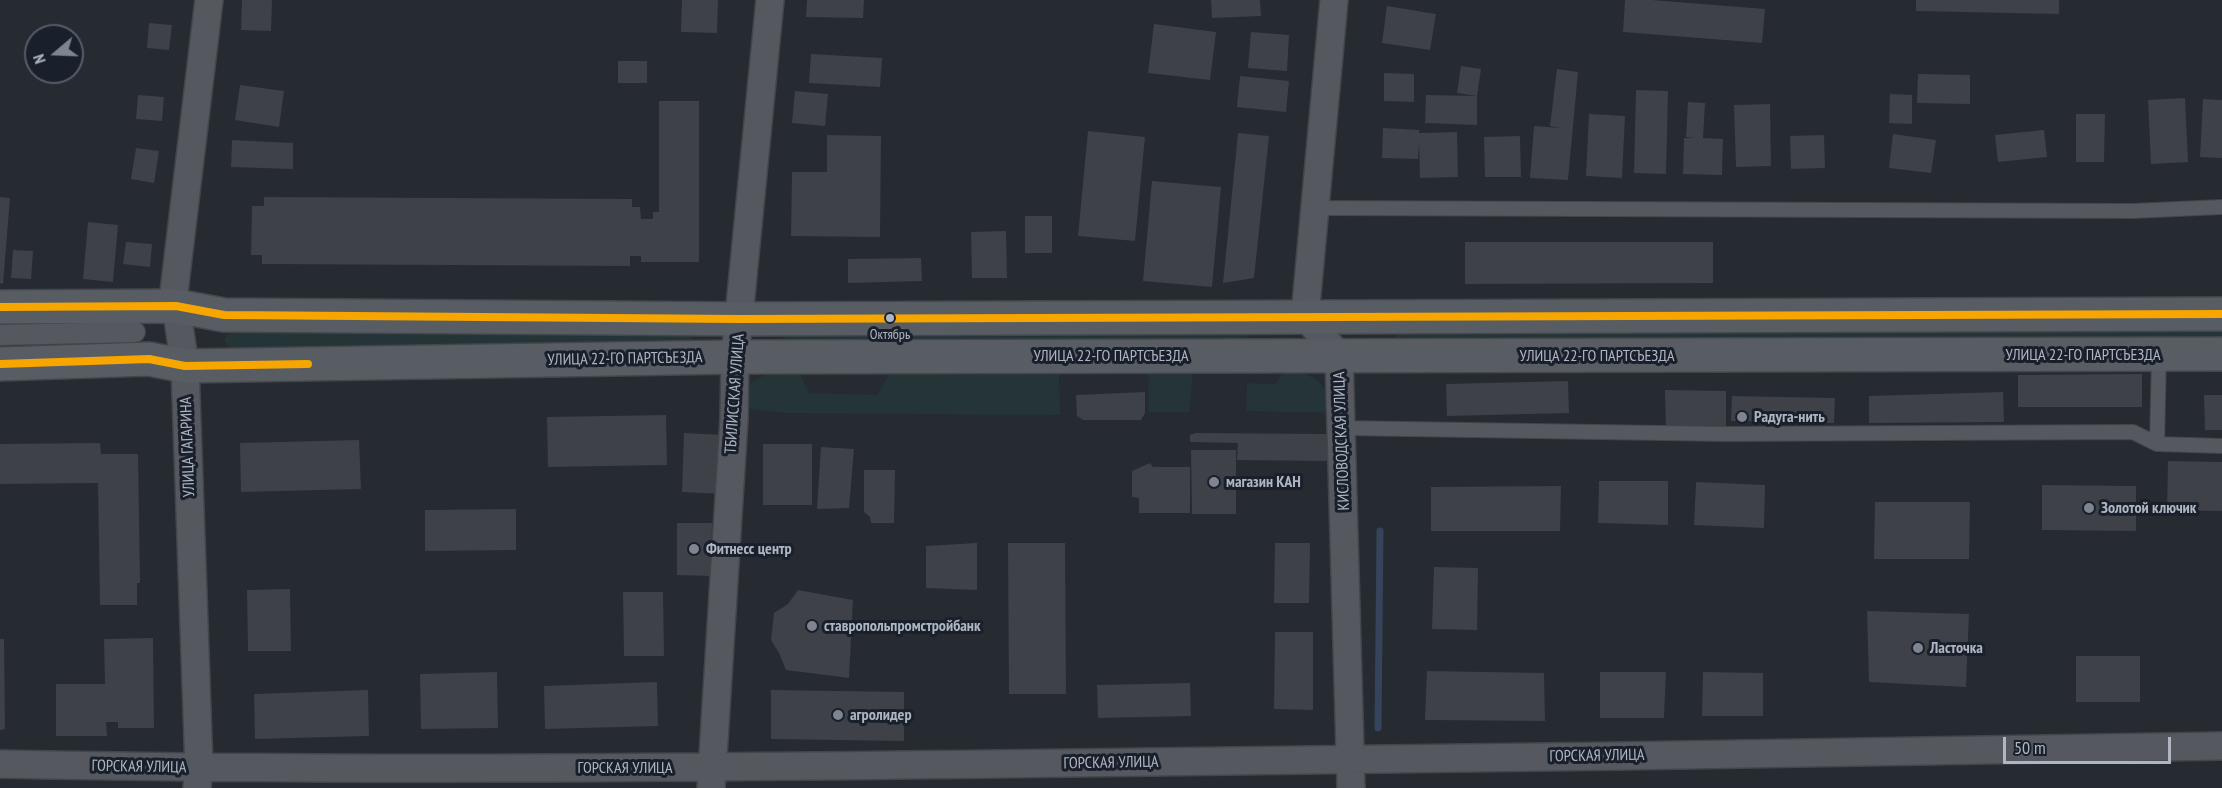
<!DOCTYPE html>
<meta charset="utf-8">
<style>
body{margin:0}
#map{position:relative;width:2222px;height:788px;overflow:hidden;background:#262a31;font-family:"PT Sans Narrow",sans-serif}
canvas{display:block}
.north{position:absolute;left:24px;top:24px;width:60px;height:60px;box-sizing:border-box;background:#1a202b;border:2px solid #555c68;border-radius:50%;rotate:251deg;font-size:16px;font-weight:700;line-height:24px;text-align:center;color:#aeb6c3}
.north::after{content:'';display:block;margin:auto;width:21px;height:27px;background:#7e8590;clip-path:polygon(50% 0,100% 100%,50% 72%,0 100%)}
.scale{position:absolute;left:2003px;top:737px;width:168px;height:27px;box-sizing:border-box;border:3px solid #aeb6c3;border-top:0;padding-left:8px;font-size:18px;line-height:21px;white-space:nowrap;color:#aeb6c3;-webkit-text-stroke:4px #1a202b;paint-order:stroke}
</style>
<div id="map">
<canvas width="2222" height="788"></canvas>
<div class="north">N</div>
<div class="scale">50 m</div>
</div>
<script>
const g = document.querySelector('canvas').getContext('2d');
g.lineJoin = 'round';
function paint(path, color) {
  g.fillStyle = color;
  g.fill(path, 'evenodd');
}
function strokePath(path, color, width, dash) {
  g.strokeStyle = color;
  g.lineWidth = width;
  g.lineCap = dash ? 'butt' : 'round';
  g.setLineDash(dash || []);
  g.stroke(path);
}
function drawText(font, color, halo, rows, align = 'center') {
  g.font = font + ' "PT Sans Narrow",sans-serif';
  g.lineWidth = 6;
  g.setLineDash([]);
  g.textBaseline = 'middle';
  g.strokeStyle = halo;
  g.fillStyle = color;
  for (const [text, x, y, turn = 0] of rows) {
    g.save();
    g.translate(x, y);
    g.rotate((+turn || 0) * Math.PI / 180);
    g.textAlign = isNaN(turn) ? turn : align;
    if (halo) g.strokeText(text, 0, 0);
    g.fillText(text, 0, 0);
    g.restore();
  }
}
paint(new Path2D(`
 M 1396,325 L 2222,325 L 2222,339 L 1395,340 Z
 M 785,330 L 1242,330 L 1248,336 L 1240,344 L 809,345 L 784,340 Z
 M 237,331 L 688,331 L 692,335 L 692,341 L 688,345 L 679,347 L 228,347 L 224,340 L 227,334 Z
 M 1149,368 L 1193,370 L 1189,412 L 1148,412 Z
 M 775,369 L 798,370 L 809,393 L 877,395 L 891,371 L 1059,374 L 1060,415 L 784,413 L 744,408 L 749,384 Z
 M 1284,371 C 1314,371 1327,384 1334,413 L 1246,411 L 1247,383 L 1275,384 Z`), '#243437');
strokePath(new Path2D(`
 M 1378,728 L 1380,531`), '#35445a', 7);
paint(new Path2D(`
 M 242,0 L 272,0 L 271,31 L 241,30 Z
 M 682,0 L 718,0 L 717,33 L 681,32 Z
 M 807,0 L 864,0 L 863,18 L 806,17 Z
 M 1211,0 L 1260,0 L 1261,16 L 1212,18 Z
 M 1625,0 L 1652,0 L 1765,9 L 1762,43 L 1623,32 Z
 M 1916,0 L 2059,0 L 2059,14 L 1916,11 Z
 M 1387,6 L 1436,14 L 1430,50 L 1382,43 Z
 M 149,23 L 172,25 L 169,50 L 147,48 Z
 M 1154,24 L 1216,32 L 1210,80 L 1148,73 Z
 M 1251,32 L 1289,35 L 1287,71 L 1248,68 Z
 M 811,54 L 882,58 L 880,87 L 809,83 Z
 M 618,61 L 647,61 L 647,83 L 618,83 Z
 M 1461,66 L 1481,69 L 1477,96 L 1457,93 Z
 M 1557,69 L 1578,72 L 1568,180 L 1530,178 L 1534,126 L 1562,128 L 1550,126 Z
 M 1384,73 L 1414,74 L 1414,102 L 1384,101 Z
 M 1918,74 L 1970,75 L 1970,104 L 1917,103 Z
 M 1240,76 L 1289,81 L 1286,112 L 1237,107 Z
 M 240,85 L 284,91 L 279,127 L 235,120 Z
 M 1636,90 L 1668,91 L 1666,174 L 1634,173 Z
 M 795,91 L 828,94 L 825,126 L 792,123 Z
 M 1890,94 L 1912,95 L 1912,124 L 1889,123 Z
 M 138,95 L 164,97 L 162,121 L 136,119 Z
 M 1426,95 L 1477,96 L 1477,125 L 1425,123 Z
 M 2185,98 L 2188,162 L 2151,164 L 2148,100 Z
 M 2203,99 L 2222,100 L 2222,158 L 2200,157 Z
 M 659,101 L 699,101 L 699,262 L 641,262 L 641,256 L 630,256 L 630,266 L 262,264 L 262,255 L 251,255 L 252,206 L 264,206 L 264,197 L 632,199 L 632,207 L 640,207 L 641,219 L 653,219 L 653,212 L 659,212 Z
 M 1688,102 L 1705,103 L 1703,138 L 1723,139 L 1722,175 L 1683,174 L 1684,138 L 1695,138 L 1686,137 Z
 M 1770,104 L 1771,166 L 1736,167 L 1734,105 Z
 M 1589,114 L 1625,116 L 1622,178 L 1586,176 Z
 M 2076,114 L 2105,114 L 2104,162 L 2076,162 Z
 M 1383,128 L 1419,130 L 1419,133 L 1457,132 L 1458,177 L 1420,178 L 1419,142 L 1418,159 L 1382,158 Z
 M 2044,130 L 2047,157 L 1998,162 L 1995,135 Z
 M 1088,131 L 1145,137 L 1135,241 L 1078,236 Z
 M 1238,133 L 1269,136 L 1254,278 L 1223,283 Z
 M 1893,134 L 1936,140 L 1931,173 L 1889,168 Z
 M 827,135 L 881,136 L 880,237 L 791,236 L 792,172 L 827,172 Z
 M 1824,135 L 1825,168 L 1791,169 L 1790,136 Z
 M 1520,136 L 1521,177 L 1485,177 L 1484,137 Z
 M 232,140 L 293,143 L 293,169 L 231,167 Z
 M 136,148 L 159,151 L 154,183 L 131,179 Z
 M 1152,181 L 1221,187 L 1212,287 L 1143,281 Z
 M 0,197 L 10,198 L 3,284 L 0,283 Z
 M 1025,216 L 1052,216 L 1052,253 L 1025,253 Z
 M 88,222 L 118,225 L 113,282 L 83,279 Z
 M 1006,231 L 1007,278 L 972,278 L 971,232 Z
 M 126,242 L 152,244 L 150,267 L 123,264 Z
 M 1465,242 L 1713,242 L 1713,283 L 1465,284 Z
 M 13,250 L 33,251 L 31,279 L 11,278 Z
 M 921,258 L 922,281 L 848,283 L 848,259 Z
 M 2142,374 L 2142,407 L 2018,407 L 2018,375 Z
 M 1568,381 L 1569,413 L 1447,416 L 1446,384 Z
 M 1665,390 L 1726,391 L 1726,429 L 1666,430 Z
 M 1145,392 L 1145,413 L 1141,420 L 1083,420 L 1077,416 L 1076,395 Z
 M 2003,392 L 2004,422 L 1869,423 L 1869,396 Z
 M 2204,395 L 2222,395 L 2222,430 L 2205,430 Z
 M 1732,396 L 1835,398 L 1834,423 L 1731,421 Z
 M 666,415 L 667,465 L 548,467 L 547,417 Z
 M 684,433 L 725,435 L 723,494 L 682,492 Z
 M 1196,433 L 1328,434 L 1328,461 L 1237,460 L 1238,443 L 1190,442 L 1190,435 Z
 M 359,440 L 361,489 L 241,492 L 240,443 Z
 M 100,443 L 101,454 L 138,454 L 140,583 L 137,583 L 137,605 L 100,605 L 98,483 L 0,484 L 0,444 Z
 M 763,444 L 812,444 L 812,505 L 763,505 Z
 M 821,447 L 854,449 L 849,508 L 817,509 Z
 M 1191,450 L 1236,450 L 1236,514 L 1192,514 Z
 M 2168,461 L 2222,462 L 2222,511 L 2167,510 Z
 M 1150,463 L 1153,467 L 1190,467 L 1190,513 L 1139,513 L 1139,498 L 1132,497 L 1132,471 Z
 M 864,470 L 895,470 L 894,523 L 871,523 L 870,517 L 864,512 Z
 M 1599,481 L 1668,481 L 1668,525 L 1598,523 Z
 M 1696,482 L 1765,485 L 1764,528 L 1694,525 Z
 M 2042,485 L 2136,486 L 2136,531 L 2042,530 Z
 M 1561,486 L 1560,531 L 1431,531 L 1431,487 Z
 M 1875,502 L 1970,502 L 1969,559 L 1874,559 Z
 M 516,509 L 516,550 L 425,551 L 425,510 Z
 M 677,523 L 712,523 L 711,576 L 677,575 Z
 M 977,543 L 977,590 L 926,588 L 926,546 Z
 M 1008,543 L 1065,543 L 1066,694 L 1009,694 Z
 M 1275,543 L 1310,543 L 1309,603 L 1274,603 Z
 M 1434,567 L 1478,568 L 1477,630 L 1432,629 Z
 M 290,589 L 291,651 L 248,651 L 247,590 Z
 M 798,590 L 853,600 L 849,678 L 786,670 L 779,653 L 771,640 L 774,613 L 788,604 Z
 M 623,592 L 663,592 L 664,656 L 624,656 Z
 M 1867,611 L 1969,614 L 1966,687 L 1869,682 Z
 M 1275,632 L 1313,632 L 1313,710 L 1274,709 Z
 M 153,638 L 154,728 L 118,728 L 118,722 L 106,722 L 107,736 L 56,736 L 56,684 L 105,684 L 104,639 Z
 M 0,639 L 4,639 L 5,729 L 0,730 Z
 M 2076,656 L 2140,656 L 2140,702 L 2076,702 Z
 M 1427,671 L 1544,673 L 1545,721 L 1425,720 Z
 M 497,672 L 498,728 L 421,729 L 420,674 Z
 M 1600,672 L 1666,672 L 1664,718 L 1600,718 Z
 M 1703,672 L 1763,673 L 1763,716 L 1702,716 Z
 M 657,682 L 658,726 L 545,729 L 544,686 Z
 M 1190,683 L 1191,716 L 1098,718 L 1097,685 Z
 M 368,690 L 369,736 L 255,739 L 254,694 Z
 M 771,690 L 904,692 L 904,741 L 771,739 Z`), '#3e4147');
const service = new Path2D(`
 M 1315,208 L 2133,211 L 2222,207
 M 1341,428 L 1726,434 L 2133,432 L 2157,444 L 2222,446
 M 2157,444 L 2159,355`);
const pedestrian = new Path2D(`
 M 0,335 L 135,332`);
const minor = new Path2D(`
 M 1334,0 L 1305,316 L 1339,356 L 1351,788
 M 0,764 C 331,771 663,768 994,764 C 1403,760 1813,753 2222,746
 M 197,788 L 199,768 L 185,366 L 174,292 L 209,0
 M 711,788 L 734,419 L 735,357 L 770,0`);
const secondary = new Path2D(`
 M 0,307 L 176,306 L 224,315 L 740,319 L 2222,314
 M 0,364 L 149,359 L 185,366 L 735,357 L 2222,354`);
strokePath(service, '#42454a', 16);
strokePath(pedestrian, '#42454a', 22);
strokePath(minor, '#42454a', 30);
strokePath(secondary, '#42454a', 36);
strokePath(service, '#55585f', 14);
strokePath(pedestrian, '#55585f', 20);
strokePath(minor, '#55585f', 27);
strokePath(secondary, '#585d64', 33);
strokePath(new Path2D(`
 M 0,307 L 176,306 L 224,315 L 740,319 L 2222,314
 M 0,364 L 149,359 L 185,366 L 308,364`), '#f7a600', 8);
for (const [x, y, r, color] of [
 [890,318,5,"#aeb6c3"],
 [1742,417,6,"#7e8590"],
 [1214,482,6,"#7e8590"],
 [2089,508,6,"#7e8590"],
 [694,549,6,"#7e8590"],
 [812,626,6,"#7e8590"],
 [1918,648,6,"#7e8590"],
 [838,715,6,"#7e8590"]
]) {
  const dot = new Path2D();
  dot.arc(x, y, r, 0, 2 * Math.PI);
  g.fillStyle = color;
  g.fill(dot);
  strokePath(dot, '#1a202b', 2);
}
drawText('14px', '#aeb6c3', '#1a202b', [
 ["Октябрь",890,335]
]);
drawText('16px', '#aeb6c3', '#1a202b', [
 ["УЛИЦА 22-ГО ПАРТСЪЕЗДА",2083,355],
 ["УЛИЦА 22-ГО ПАРТСЪЕЗДА",1111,356],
 ["УЛИЦА 22-ГО ПАРТСЪЕЗДА",1597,356],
 ["УЛИЦА 22-ГО ПАРТСЪЕЗДА",625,359,-1],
 ["ТБИЛИССКАЯ УЛИЦА",735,394,-86],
 ["КИСЛОВОДСКАЯ УЛИЦА",1342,441,-92],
 ["УЛИЦА ГАГАРИНА",188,447,-92],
 ["ГОРСКАЯ УЛИЦА",1597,756,-1],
 ["ГОРСКАЯ УЛИЦА",1111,763,-1],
 ["ГОРСКАЯ УЛИЦА",139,767,1],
 ["ГОРСКАЯ УЛИЦА",625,768]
]);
drawText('bold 16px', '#aeb6c3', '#1a202b', [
 ["Радуга-нить",1754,417],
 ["магазин КАН",1226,482],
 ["Золотой ключик",2101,508],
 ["Фитнесс центр",706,549],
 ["ставропольпромстройбанк",824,626],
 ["Ласточка",1930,648],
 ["агролидер",850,715]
], 'left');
</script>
